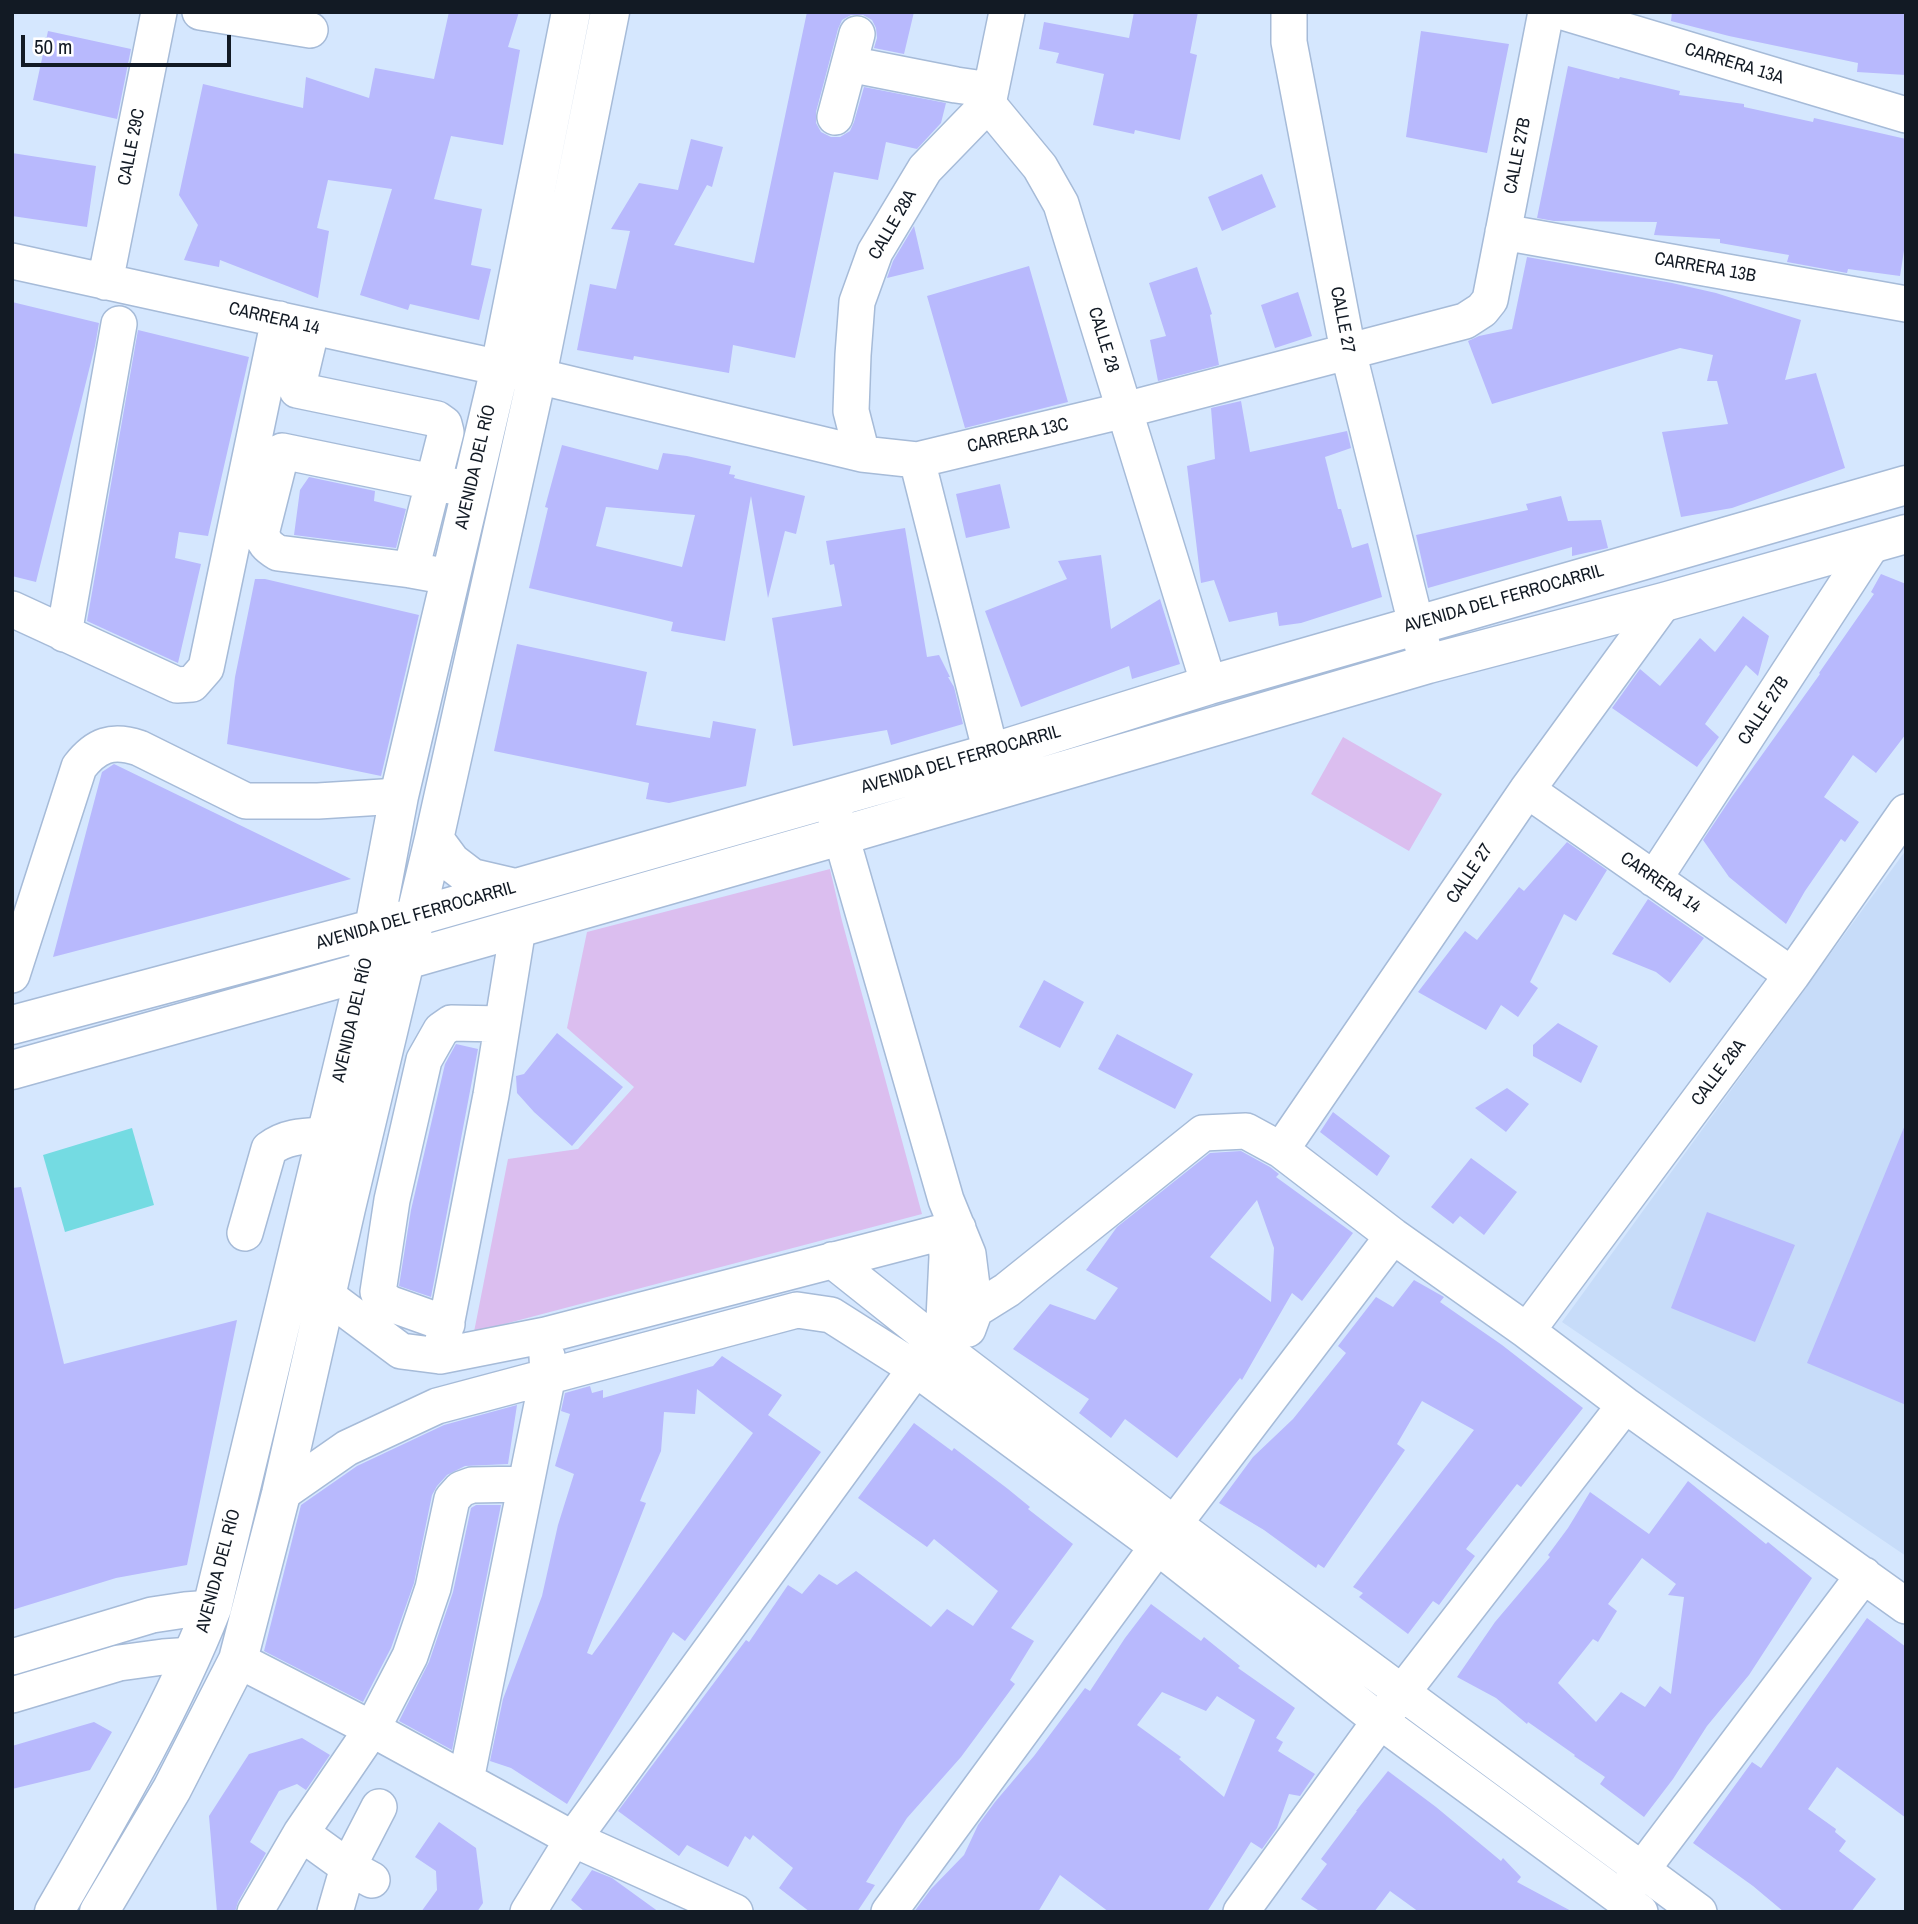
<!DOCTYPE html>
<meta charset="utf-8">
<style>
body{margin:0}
#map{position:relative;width:1918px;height:1924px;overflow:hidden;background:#d5e7fe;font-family:"Archivo Narrow",sans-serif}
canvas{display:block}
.frame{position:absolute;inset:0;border:14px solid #121a24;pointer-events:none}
.scale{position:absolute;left:21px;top:35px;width:210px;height:32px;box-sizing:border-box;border:4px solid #121a24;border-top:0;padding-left:9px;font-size:21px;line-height:24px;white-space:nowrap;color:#121a24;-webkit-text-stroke:5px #fff;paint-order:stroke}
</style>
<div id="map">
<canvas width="1918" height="1924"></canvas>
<div class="frame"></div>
<div class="scale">50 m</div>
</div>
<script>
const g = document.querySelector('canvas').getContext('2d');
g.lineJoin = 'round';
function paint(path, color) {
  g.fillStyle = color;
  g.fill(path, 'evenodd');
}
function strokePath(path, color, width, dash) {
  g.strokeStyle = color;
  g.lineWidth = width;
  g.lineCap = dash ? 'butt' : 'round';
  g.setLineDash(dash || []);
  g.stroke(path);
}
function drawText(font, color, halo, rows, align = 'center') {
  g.font = font + ' "Archivo Narrow",sans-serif';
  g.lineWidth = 5;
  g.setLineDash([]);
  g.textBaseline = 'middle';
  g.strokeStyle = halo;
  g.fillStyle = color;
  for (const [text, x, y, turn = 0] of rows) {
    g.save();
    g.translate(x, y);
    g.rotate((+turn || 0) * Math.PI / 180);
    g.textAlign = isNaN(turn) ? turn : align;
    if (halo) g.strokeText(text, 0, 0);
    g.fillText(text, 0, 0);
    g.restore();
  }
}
paint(new Path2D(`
 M 1906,850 L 1906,1556 L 1562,1322 Z`), '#c7dcf9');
paint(new Path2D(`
 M 1343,737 L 1442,794 L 1409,851 L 1311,794 Z
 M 830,869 L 842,921 L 922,1214 L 474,1332 L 508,1159 L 578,1149 L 634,1087 L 567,1028 L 587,932 Z`), '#dbbeef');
paint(new Path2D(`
 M 132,1128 L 154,1205 L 65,1232 L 43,1155 Z`), '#74dbe2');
paint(new Path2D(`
 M 449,12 L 519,12 L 508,47 L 520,50 L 503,145 L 451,136 L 434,199 L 482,209 L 471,265 L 491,269 L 479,320 L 410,304 L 408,310 L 360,295 L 392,189 L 328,180 L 317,228 L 329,231 L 318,298 L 220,260 L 219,267 L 184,260 L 198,225 L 179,195 L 203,84 L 303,108 L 306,77 L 369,98 L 375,68 L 434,79 Z
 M 807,12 L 914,12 L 904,54 L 874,48 L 877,38 L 876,28 L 872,20 L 863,15 L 851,15 L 842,20 L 838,29 L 816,112 L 816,123 L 821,132 L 831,137 L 840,137 L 850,131 L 854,122 L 864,87 L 946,103 L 941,123 L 917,149 L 886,142 L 878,180 L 834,172 L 795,358 L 733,345 L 729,373 L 634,356 L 633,360 L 577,350 L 590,284 L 616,289 L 630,231 L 611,229 L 639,183 L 678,190 L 691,139 L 723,147 L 712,187 L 707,185 L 674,245 L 754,263 Z
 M 1134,12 L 1198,12 L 1190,53 L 1197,55 L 1180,140 L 1135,130 L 1134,134 L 1093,125 L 1104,74 L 1056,63 L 1059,53 L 1039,49 L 1044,22 L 1129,38 Z
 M 1672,12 L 1906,12 L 1906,75 L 1857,72 L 1858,63 L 1729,36 L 1671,21 Z
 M 48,31 L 131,49 L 117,119 L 33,100 Z
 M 1421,31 L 1509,44 L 1487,153 L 1406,137 Z
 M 1568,66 L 1619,79 L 1620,77 L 1680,91 L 1679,95 L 1744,104 L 1744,107 L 1813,122 L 1814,118 L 1906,139 L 1906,238 L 1900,276 L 1848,269 L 1847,273 L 1787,262 L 1789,255 L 1720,243 L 1720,239 L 1654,235 L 1657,222 L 1554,221 L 1537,218 Z
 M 12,153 L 96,166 L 87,227 L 12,216 Z
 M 1262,174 L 1276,207 L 1222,231 L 1208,197 Z
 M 914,226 L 924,269 L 887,278 L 893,261 Z
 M 1527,257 L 1672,283 L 1716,293 L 1801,320 L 1785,380 L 1816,373 L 1845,468 L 1732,508 L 1681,517 L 1662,432 L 1728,424 L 1717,381 L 1707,381 L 1713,355 L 1680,348 L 1492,404 L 1468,341 L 1479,336 L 1512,329 Z
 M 1029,266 L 1068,402 L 965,428 L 927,296 Z
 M 1197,267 L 1212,314 L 1210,315 L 1219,365 L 1158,381 L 1150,340 L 1166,336 L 1149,283 Z
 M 1298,292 L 1312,336 L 1275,348 L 1261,305 Z
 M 12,302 L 99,323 L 95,346 L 36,582 L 12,576 Z
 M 138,330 L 249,357 L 208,536 L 179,532 L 175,558 L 201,564 L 178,663 L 87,621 Z
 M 1241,401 L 1250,452 L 1347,431 L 1351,448 L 1325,457 L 1338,509 L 1341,509 L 1352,548 L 1368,543 L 1382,597 L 1301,623 L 1279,626 L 1277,612 L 1229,622 L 1214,580 L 1201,583 L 1187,466 L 1215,459 L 1211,408 Z
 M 562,445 L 658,470 L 663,453 L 687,456 L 731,466 L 729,474 L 735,475 L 734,478 L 805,496 L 796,534 L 785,531 L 768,598 L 751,496 L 725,641 L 671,631 L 673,622 L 529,588 L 548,508 L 545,507 ZM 606,507 L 695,515 L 682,567 L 596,546 Z
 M 309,477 L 375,491 L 374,501 L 406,509 L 396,548 L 294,535 L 300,490 Z
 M 1000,484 L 1010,528 L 966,538 L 956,494 Z
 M 1561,496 L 1568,521 L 1601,520 L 1608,548 L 1572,556 L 1572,547 L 1428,588 L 1416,535 L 1528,510 L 1526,504 Z
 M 905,528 L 927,657 L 939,655 L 950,677 L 948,677 L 954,687 L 963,724 L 891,745 L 887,730 L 793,746 L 772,618 L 842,606 L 834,564 L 830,565 L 826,541 Z
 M 1101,555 L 1111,629 L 1160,599 L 1180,664 L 1132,679 L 1129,666 L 1021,707 L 985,611 L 1067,579 L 1058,561 Z
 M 1881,574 L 1906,584 L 1906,734 L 1876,773 L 1853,755 L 1824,797 L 1859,822 L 1845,842 L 1841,839 L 1805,891 L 1786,924 L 1729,877 L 1703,840 L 1731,798 L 1820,674 L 1819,673 L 1874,594 L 1871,592 Z
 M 255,579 L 265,579 L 419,615 L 381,776 L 227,744 L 235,677 Z
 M 1743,616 L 1769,636 L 1758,676 L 1746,665 L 1705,724 L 1719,737 L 1697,767 L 1612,708 L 1640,669 L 1660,686 L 1700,638 L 1715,652 Z
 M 517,644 L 647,672 L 636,725 L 710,738 L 713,721 L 756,729 L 746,786 L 669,803 L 646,799 L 649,783 L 494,751 Z
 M 114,764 L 351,879 L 53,957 L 102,772 Z
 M 1567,842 L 1607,870 L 1576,921 L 1564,914 L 1530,982 L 1538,988 L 1518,1017 L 1501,1005 L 1486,1030 L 1418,992 L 1465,931 L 1477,940 L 1519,887 L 1524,891 Z
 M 1648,899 L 1704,938 L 1670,983 L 1656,972 L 1612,954 Z
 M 1044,980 L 1084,1002 L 1060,1048 L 1019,1027 Z
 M 1558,1023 L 1598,1046 L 1581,1083 L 1533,1056 L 1533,1045 Z
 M 557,1033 L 623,1087 L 572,1146 L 534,1112 L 517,1093 L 516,1076 L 524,1074 Z
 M 1117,1034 L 1193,1074 L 1175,1109 L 1098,1069 Z
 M 456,1044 L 478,1049 L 431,1297 L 399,1286 L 411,1210 L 445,1064 Z
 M 1507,1088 L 1529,1104 L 1506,1132 L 1475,1108 Z
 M 1333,1112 L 1390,1156 L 1377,1176 L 1320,1132 Z
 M 1905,1125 L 1906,1125 L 1906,1405 L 1807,1363 Z
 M 1241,1151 L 1270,1167 L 1279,1174 L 1276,1177 L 1353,1233 L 1302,1301 L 1292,1293 L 1242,1380 L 1240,1378 L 1177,1458 L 1125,1419 L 1111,1438 L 1079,1413 L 1089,1399 L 1013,1349 L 1050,1304 L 1095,1320 L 1118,1288 L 1086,1270 L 1117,1227 L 1210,1153 ZM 1257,1200 L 1274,1248 L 1271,1302 L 1210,1257 Z
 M 1471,1158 L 1517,1192 L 1484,1235 L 1460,1216 L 1453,1224 L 1431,1207 Z
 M 21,1187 L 64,1364 L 237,1320 L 187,1565 L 116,1578 L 12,1610 L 12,1188 Z
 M 1707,1212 L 1795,1245 L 1755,1342 L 1671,1308 Z
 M 1414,1280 L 1444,1297 L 1440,1302 L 1502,1345 L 1583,1408 L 1521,1487 L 1517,1484 L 1466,1549 L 1475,1556 L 1439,1605 L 1433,1601 L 1408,1634 L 1359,1597 L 1363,1593 L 1353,1587 L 1474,1430 L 1422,1401 L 1397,1444 L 1405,1450 L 1324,1568 L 1318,1564 L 1316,1568 L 1264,1530 L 1219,1503 L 1253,1457 L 1293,1419 L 1346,1353 L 1338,1346 L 1376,1297 L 1393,1307 Z
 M 722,1356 L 782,1395 L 768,1415 L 821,1452 L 685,1641 L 673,1632 L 567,1804 L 511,1768 L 490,1761 L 503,1699 L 542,1596 L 558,1525 L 574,1474 L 555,1466 L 570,1414 L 561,1411 L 565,1393 L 590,1386 L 592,1393 L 603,1390 L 603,1398 L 713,1366 ZM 697,1389 L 753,1433 L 592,1655 L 587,1653 L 646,1503 L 640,1501 L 661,1451 L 664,1412 L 695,1414 Z
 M 517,1405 L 508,1464 L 465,1466 L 447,1475 L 437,1486 L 432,1495 L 414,1583 L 391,1648 L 363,1702 L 264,1651 L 301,1505 L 357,1466 L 444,1425 Z
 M 914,1423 L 952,1451 L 954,1448 L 1008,1489 L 1030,1507 L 1028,1509 L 1073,1544 L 1011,1628 L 1034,1641 L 1010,1680 L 1015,1684 L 961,1757 L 907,1818 L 866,1882 L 875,1885 L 857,1912 L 810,1912 L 779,1888 L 793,1868 L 753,1835 L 750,1840 L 745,1836 L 728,1867 L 687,1845 L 679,1856 L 618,1811 L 746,1640 L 749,1642 L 788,1585 L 802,1594 L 819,1574 L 837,1585 L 856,1571 L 931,1627 L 947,1609 L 973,1626 L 998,1591 L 934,1539 L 927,1547 L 858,1498 Z
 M 1688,1481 L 1766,1544 L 1768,1542 L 1812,1578 L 1749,1675 L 1707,1726 L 1673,1779 L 1644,1817 L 1600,1784 L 1605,1777 L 1574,1756 L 1575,1755 L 1528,1722 L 1527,1724 L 1496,1698 L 1457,1677 L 1495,1622 L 1550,1557 L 1548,1555 L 1568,1528 L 1590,1492 L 1649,1534 ZM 1642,1558 L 1676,1584 L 1668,1595 L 1684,1597 L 1671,1694 L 1660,1686 L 1645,1707 L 1621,1692 L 1596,1722 L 1558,1683 L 1593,1639 L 1598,1642 L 1617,1611 L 1608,1604 Z
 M 476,1505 L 501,1505 L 452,1750 L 399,1721 L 429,1662 L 453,1592 L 471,1508 Z
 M 1151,1604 L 1201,1641 L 1204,1637 L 1240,1666 L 1238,1668 L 1295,1708 L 1276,1738 L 1283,1742 L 1278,1751 L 1315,1774 L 1300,1796 L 1289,1794 L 1277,1828 L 1262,1849 L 1251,1842 L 1207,1912 L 1109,1912 L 1060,1875 L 1038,1912 L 914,1912 L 931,1889 L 964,1855 L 978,1825 L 995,1802 L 1034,1756 L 1085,1688 L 1090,1691 L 1125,1638 ZM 1162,1692 L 1206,1711 L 1217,1696 L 1255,1720 L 1224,1797 L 1179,1759 L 1181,1757 L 1137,1725 Z
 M 1867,1618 L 1906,1647 L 1906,1818 L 1837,1767 L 1808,1809 L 1836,1829 L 1835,1832 L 1846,1841 L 1839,1851 L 1876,1879 L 1851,1912 L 1784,1912 L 1753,1886 L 1693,1843 L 1752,1762 L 1761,1768 Z
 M 94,1722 L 112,1732 L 90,1770 L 12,1789 L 12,1746 Z
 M 302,1738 L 330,1755 L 306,1790 L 297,1784 L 279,1791 L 250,1842 L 266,1853 L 238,1902 L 235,1912 L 217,1912 L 209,1816 L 249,1754 Z
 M 1388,1771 L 1436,1807 L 1501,1861 L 1503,1858 L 1521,1877 L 1517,1882 L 1573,1912 L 1419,1912 L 1390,1891 L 1374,1912 L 1321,1912 L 1301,1899 L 1327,1864 L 1321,1859 L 1357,1811 L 1356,1811 Z
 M 439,1822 L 476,1848 L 483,1903 L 477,1912 L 421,1912 L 437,1890 L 436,1871 L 415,1857 Z
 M 592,1870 L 612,1878 L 659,1912 L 585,1912 L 571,1900 Z`), '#b8b9fd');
const minor = new Path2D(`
 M 200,12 L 310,30
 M 1007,12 L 988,104 L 1040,167 L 1061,204 L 1209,685
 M 1289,12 L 1289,42 L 1348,351 L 1416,624 L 1428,664
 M 1563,12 L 1906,115
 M 849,64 L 956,85 L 991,90
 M 835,117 L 857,34
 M 1503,232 L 1906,304
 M 12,261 L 537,376 L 862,454 L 917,460 L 1125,410 L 1465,321 L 1482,310 L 1490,300 L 1546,12
 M 105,282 L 159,12
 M 312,327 L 297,390 L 437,419 L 444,424 L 446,432 L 411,570 L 433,574
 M 862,454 L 851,411 L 853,355 L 857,302 L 875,252 L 925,169 L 988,104
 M 917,460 L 991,753
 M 411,570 L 278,553 C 268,547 262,542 262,530 L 282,451 L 471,490
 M 12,609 L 177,685 L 192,684 L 206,668 L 279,319
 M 64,634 L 119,324
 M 1527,790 L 1792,975
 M 833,808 L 946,1200 L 968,1254 L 975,1310 L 968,1329
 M 1654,879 L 1873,543
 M 12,975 L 79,767 C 96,745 112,739 139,748 L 246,801 L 318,801 L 399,796
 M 1281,1150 L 1527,790 L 1664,602
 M 245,1233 L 269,1149 C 286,1136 304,1136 325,1135
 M 832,1260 L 935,1342 L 1174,1524 L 1699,1912
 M 326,1295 L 401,1351 L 440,1356 L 546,1335 L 958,1228
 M 975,1310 L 1007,1290 L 1203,1133 L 1246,1131 L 1281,1150 L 1393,1236 L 1527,1331 L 1625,1405 L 1906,1606
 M 447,1324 L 391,1304 L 381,1298 L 378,1292 L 392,1200 L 424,1060 L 441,1030 L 451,1023 L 502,1024
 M 1527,1331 L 1792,975 L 1906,812
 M 440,1356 L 491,1095 L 518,928
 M 281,1494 L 347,1448 L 437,1406 L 797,1310 L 831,1315 L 916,1369 L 1158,1547 L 1380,1721 L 1640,1912
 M 12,1657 L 152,1615 L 185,1610 L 212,1608
 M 238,1660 L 372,1729 L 573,1839 L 735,1912
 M 12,1695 L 119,1663 L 163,1657 L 193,1655
 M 466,1780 L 548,1375 L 547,1356
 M 301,1833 L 348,1867 L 372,1880
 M 1628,1888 L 1864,1575
 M 255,1912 L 301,1833 L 372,1729 L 410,1656 L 433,1588 L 452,1499 L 461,1489 L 472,1485 L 526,1484
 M 335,1912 L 348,1867 L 379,1807
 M 528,1912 L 573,1839 L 935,1342 L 944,1319 L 947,1257 L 946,1230
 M 889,1912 L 1174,1524 L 1393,1236
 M 1241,1912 L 1380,1721 L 1625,1405`);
const major = new Path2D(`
 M 434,839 L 451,862 L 472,878 L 515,888
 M 12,1025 L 372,929 L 991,753 L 1209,685 L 1906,485
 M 12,1070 L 406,960 L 840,836 L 1428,664 L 1664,602 L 1906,534
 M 54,1912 C 111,1813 170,1714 212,1608 L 366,970 L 399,796 L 500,368 L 571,12
 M 99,1912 L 172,1789 L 238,1660 L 281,1494 L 346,1208 L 434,839 L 537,376 L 610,12`);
strokePath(minor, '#a6bbd8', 38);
strokePath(major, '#a6bbd8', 41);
strokePath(minor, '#fff', 35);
strokePath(major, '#fff', 38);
drawText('18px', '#121a24', '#fff', [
 ["CARRERA 13A",1734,64,17],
 ["CALLE 29C",132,147,-79],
 ["CALLE 27B",1518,156,-79],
 ["CALLE 28A",893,225,-60],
 ["CARRERA 13B",1705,268,10],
 ["CARRERA 14",274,319,13],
 ["CALLE 27",1342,320,79],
 ["CALLE 28",1103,340,73],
 ["CARRERA 13C",1018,436,-13],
 ["AVENIDA DEL RÍO",476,467,-77],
 ["AVENIDA DEL FERROCARRIL",1504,599,-16],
 ["CALLE 27B",1764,711,-57],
 ["AVENIDA DEL FERROCARRIL",961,760,-16],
 ["CALLE 27",1470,874,-56],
 ["CARRERA 14",1660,883,35],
 ["AVENIDA DEL FERROCARRIL",416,916,-16],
 ["AVENIDA DEL RÍO",353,1020,-77],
 ["CALLE 26A",1719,1073,-53],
 ["AVENIDA DEL RÍO",219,1571,-75]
]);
</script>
